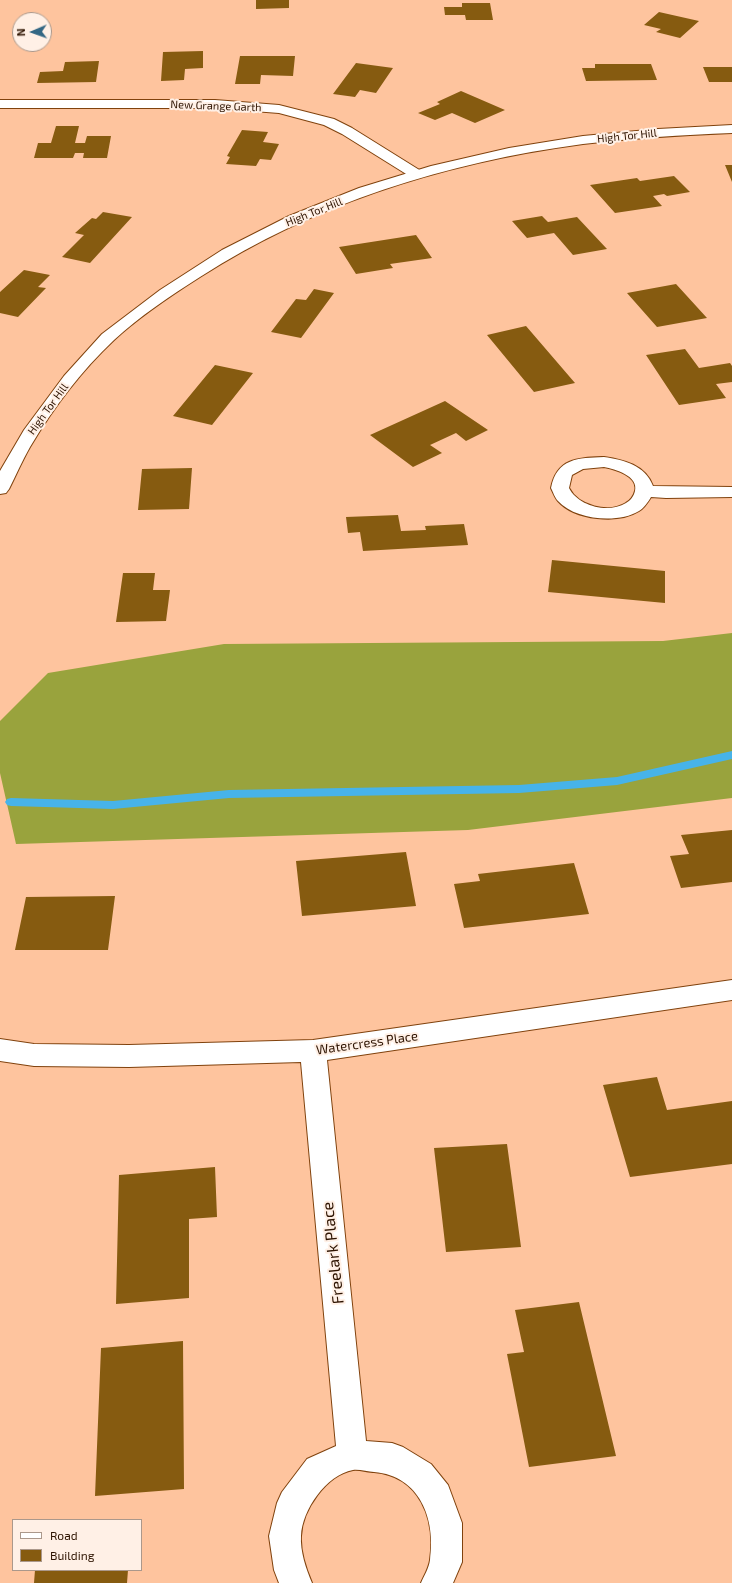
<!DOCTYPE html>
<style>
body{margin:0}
#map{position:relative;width:732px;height:1583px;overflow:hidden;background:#fec49e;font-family:"Exo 2",sans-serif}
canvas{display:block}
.legend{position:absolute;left:12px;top:1519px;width:130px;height:52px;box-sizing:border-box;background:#fff0e6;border:1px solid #ab988b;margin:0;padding:5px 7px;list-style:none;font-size:12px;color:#2e1402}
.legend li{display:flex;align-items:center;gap:8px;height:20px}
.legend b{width:20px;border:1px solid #ab988b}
.north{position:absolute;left:12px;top:12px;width:40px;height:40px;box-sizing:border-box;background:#fff0e6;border:1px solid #ab988b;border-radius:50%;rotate:268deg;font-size:11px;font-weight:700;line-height:16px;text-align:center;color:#2e1402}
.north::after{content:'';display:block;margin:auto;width:14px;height:18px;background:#336784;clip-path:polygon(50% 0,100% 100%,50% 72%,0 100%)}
</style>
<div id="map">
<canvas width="732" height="1583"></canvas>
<ul class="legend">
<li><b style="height:5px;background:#fff"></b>Road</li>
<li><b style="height:11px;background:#865b10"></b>Building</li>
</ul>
<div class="north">N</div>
</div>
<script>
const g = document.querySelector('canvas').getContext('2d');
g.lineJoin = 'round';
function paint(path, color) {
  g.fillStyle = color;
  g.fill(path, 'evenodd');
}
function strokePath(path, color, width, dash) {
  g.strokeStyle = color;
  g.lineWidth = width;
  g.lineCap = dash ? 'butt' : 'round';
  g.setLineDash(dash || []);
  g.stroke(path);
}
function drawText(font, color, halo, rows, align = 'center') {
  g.font = font + ' "Exo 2",sans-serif';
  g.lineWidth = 4;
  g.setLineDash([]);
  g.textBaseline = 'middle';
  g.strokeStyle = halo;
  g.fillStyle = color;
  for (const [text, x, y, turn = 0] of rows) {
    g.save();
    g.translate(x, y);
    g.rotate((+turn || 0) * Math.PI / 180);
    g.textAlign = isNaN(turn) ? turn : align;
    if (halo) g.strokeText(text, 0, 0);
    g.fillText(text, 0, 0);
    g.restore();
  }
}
paint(new Path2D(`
 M 732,633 L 732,798 L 468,830 L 16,844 L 0,773 L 0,721 L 48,673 L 224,644 L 663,641 Z`), '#99a33d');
paint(new Path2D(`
 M 732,751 L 732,759 L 617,785 L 519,793 L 229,798 L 113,809 L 11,806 L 7,805 L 5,802 L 7,799 L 11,798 L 113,801 L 229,790 L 519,785 L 617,777 Z`), '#47b3e9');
paint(new Path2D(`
 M 256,0 L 289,0 L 289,8 L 256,9 Z
 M 462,3 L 490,3 L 493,20 L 466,20 L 465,15 L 445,15 L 444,7 L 462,7 Z
 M 659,12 L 699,21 L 680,38 L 656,32 L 661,29 L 644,25 Z
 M 203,51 L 203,68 L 185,69 L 184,80 L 161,81 L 163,52 Z
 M 240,56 L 295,56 L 293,76 L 261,75 L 260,84 L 235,84 Z
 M 99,61 L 96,82 L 37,83 L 40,72 L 63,71 L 65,62 Z
 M 356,63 L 393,68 L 376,93 L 360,90 L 355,97 L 333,94 Z
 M 595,64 L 651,64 L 657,80 L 586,81 L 582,68 L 595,68 Z
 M 703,67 L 732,67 L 732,82 L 709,82 Z
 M 461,91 L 505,110 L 475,123 L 452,113 L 435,120 L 418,113 L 440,104 L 437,102 Z
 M 56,126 L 79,126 L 75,143 L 85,143 L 87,136 L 111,136 L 107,158 L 83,158 L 84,153 L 75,153 L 73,158 L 34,158 L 38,143 L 51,143 Z
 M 242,130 L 268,132 L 263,142 L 279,144 L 271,160 L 260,159 L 256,166 L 226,164 L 230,157 L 227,156 Z
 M 725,165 L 732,165 L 732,182 Z
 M 674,176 L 690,192 L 667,196 L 664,194 L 653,196 L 662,206 L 615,213 L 590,185 L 637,178 L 640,181 Z
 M 103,212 L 132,217 L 90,263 L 62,257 L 84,235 L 75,233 L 92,218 L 96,219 Z
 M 542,216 L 548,222 L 577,217 L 607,249 L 573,255 L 554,233 L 527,238 L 512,221 Z
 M 416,235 L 432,258 L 390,264 L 393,268 L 356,274 L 339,247 Z
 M 24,270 L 50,275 L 38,287 L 46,288 L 18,317 L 0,313 L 0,292 Z
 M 676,284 L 707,318 L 657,327 L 627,293 Z
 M 314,289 L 334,293 L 301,338 L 271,332 L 296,299 L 306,300 Z
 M 526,326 L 575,383 L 534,392 L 487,335 Z
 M 685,349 L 699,368 L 730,363 L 732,366 L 732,382 L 716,384 L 726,398 L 679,405 L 646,355 Z
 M 215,365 L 253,373 L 212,425 L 173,416 Z
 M 445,401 L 488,430 L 466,441 L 456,433 L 430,445 L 442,453 L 413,467 L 370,435 Z
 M 192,468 L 189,509 L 138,510 L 142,469 Z
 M 398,515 L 401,531 L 426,530 L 425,526 L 464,524 L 468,545 L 363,551 L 360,532 L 348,533 L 346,517 Z
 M 552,560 L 665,571 L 665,603 L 548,592 Z
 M 123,573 L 155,573 L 153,590 L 170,590 L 166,621 L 116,622 Z
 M 732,830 L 732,882 L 681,888 L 670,856 L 689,854 L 681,835 Z
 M 406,852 L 416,906 L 302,916 L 296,861 Z
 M 574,863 L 589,914 L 464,928 L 454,884 L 480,881 L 478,874 Z
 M 115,896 L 108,950 L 15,950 L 26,897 Z
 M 657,1077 L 667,1110 L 732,1101 L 732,1164 L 630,1177 L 603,1085 Z
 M 507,1144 L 521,1247 L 446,1252 L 434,1148 Z
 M 215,1167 L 217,1217 L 189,1219 L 189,1298 L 116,1304 L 119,1175 Z
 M 579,1302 L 616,1456 L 529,1467 L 507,1354 L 524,1352 L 515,1310 Z
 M 183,1341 L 184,1489 L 95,1496 L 101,1348 Z
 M 35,1570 L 128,1570 L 127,1583 L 34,1583 Z`), '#865b10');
const minor = new Path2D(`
 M 0,100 L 215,100 L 279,105 L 334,119 L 352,128 L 421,171 L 423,174 L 421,177 L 416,178 L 411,177 L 342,134 L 324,125 L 279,113 L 215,108 L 0,108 Z
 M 604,457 C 624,460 645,465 653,486 L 732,487 L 732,497 L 666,498 L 651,497 C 648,502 644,508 639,511 C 618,524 575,520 558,501 C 555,498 553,492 551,488 C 557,458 578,458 604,457 ZM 604,467 C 615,469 639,476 635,491 C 634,496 630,501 626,503 C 608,514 578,506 569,488 L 572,475 L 583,469 Z
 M 732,980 L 732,1000 L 327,1060 L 366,1441 L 392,1443 L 403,1447 L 431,1464 L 448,1485 L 462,1523 L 462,1562 L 453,1583 L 421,1583 C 424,1576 429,1568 430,1560 C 436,1519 420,1476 374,1472 C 368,1472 359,1469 353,1470 C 326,1475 302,1510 301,1536 C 300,1551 306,1569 312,1583 L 279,1583 L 274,1570 L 269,1536 L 277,1503 L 282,1492 L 307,1459 L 336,1446 L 301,1062 L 129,1067 L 34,1066 L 0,1061 L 0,1039 L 34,1044 L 129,1045 L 313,1040 Z`);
const tertiary = new Path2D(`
 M 732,125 L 732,133 C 682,135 633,138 583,144 C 448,162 315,203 200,277 C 170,296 140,316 114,340 C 81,371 53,408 30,447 C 22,461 16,475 9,489 L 6,493 L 0,494 L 0,471 L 24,430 L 64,376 L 102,334 L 160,290 L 222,250 L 289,216 L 359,188 L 431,166 L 509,148 L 583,136 L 658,129 Z`);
strokePath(minor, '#80420d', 2);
strokePath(tertiary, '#80420d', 2);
paint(minor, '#fff');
paint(tertiary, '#fff');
drawText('11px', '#2e1402', '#fff0e6', [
 ["New Grange Garth",216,106,2],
 ["High Tor Hill",627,136,-6],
 ["High Tor Hill",314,212,-22],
 ["High Tor Hill",48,409,-54]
]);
drawText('13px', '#2e1402', '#fff0e6', [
 ["Watercress Place",367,1043,-8]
]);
drawText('16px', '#2e1402', '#fff0e6', [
 ["Freelark Place",333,1253,-96]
]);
</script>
